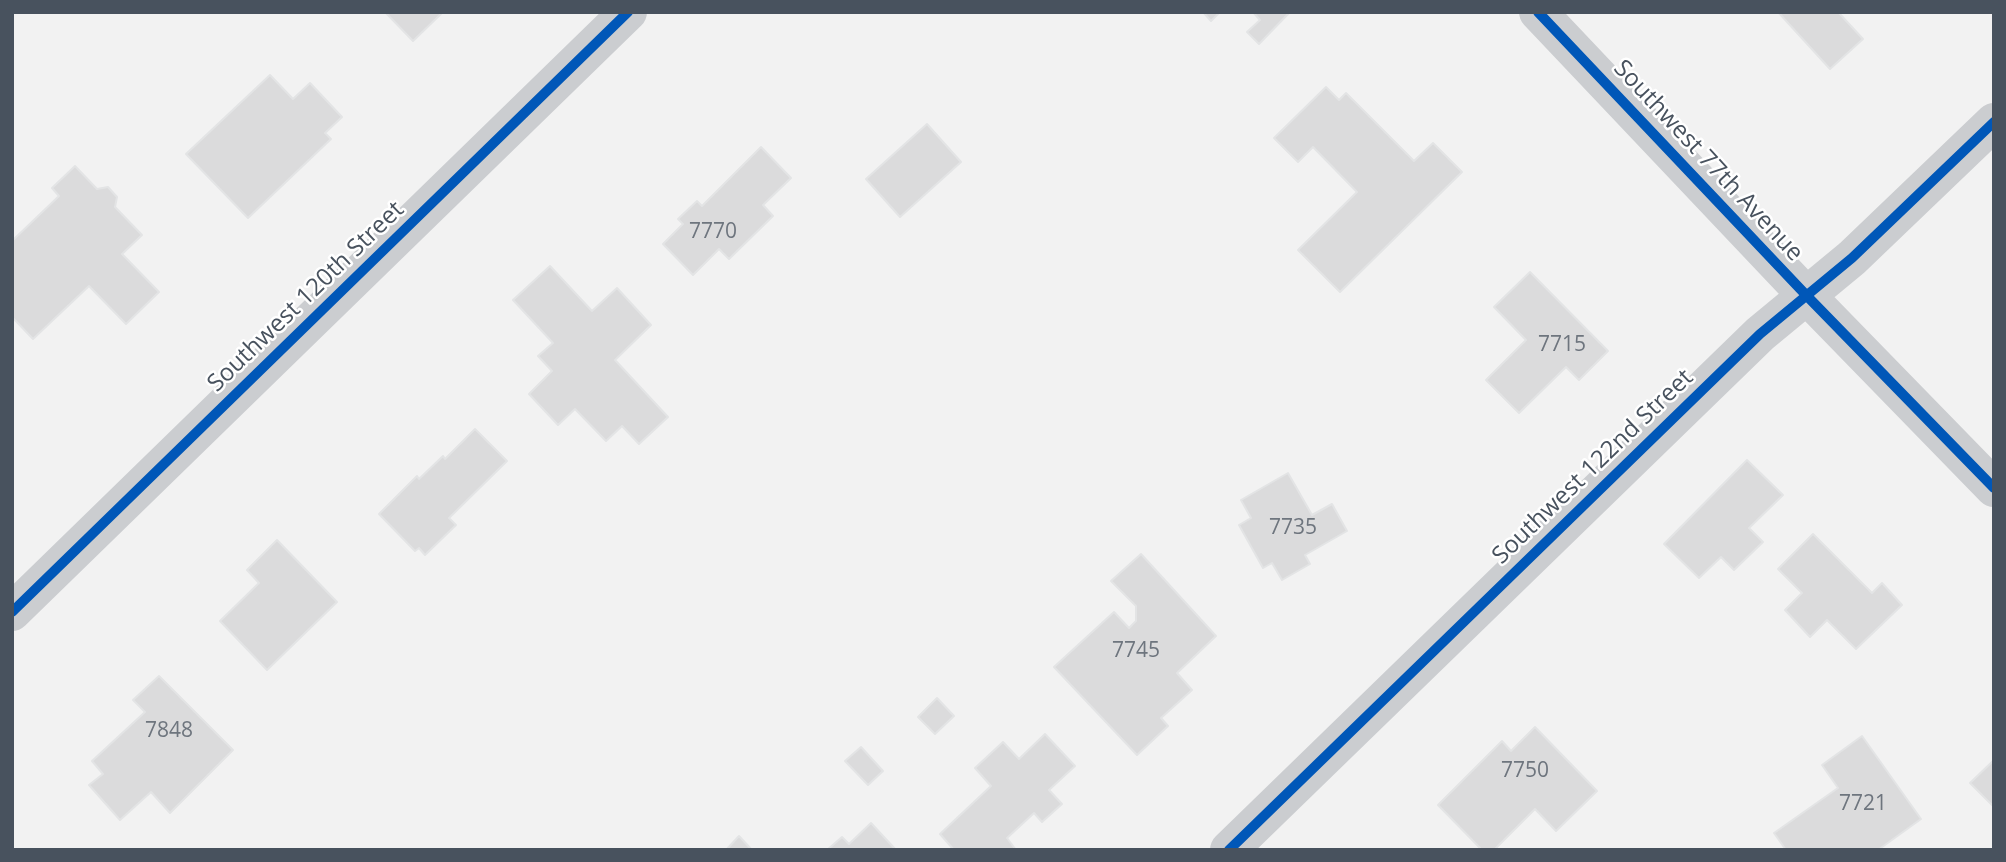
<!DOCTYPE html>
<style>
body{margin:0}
#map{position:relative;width:2006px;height:862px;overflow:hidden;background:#f2f2f2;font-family:"Open Sans",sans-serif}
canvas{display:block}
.frame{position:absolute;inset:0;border:14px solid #48525e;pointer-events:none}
</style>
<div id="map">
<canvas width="2006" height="862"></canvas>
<div class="frame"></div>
</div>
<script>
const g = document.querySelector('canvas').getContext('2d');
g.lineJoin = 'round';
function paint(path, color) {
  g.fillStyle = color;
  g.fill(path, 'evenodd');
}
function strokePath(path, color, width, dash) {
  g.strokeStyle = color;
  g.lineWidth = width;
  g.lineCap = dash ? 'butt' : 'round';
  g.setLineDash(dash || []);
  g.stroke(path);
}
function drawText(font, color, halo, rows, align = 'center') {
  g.font = font + ' "Open Sans",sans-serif';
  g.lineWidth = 5;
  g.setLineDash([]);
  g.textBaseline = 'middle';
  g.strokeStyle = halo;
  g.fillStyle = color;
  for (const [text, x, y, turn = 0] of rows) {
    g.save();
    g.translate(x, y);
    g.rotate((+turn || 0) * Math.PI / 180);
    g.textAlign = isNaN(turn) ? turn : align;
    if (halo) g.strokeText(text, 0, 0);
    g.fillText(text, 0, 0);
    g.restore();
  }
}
const building = new Path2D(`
 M 385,12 L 443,12 L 413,41 Z
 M 1203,12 L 1220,12 L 1211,21 Z
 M 1253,12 L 1290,12 L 1259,44 L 1247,32 L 1260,20 Z
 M 1778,12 L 1838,12 L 1863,39 L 1830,69 Z
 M 270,75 L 293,99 L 310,83 L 342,117 L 325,133 L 331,139 L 248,218 L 186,154 Z
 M 1326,87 L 1339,100 L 1346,93 L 1414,161 L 1433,143 L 1462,172 L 1340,292 L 1298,250 L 1357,192 L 1313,147 L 1298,162 L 1274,138 Z
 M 927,124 L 961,162 L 900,217 L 866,179 Z
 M 761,147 L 791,178 L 763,205 L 773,216 L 729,259 L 719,249 L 693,275 L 663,244 L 683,224 L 678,219 L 697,201 L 702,206 Z
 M 75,166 L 97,189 L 108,187 L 117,197 L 115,207 L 142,235 L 122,254 L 159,292 L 126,324 L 89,286 L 33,339 L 12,317 L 12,241 L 59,196 L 52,188 Z
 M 550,266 L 592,311 L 617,288 L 651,325 L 615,360 L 668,417 L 639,444 L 622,426 L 606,441 L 575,409 L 558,425 L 529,394 L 552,371 L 538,356 L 553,343 L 513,300 Z
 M 1530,272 L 1608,351 L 1579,380 L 1566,367 L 1519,413 L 1486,380 L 1526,340 L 1494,307 Z
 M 475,429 L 507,461 L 449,518 L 456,525 L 425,555 L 419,548 L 415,551 L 379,514 L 417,476 L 419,479 L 443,456 L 445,459 Z
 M 1747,460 L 1783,495 L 1749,528 L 1763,542 L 1734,570 L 1721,557 L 1699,578 L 1664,544 Z
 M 1288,473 L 1312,515 L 1332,504 L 1347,531 L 1305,555 L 1310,564 L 1282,580 L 1272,563 L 1263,568 L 1239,525 L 1251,518 L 1241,500 Z
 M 1813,534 L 1872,593 L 1882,583 L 1902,605 L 1856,649 L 1827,620 L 1810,637 L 1785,610 L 1802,593 L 1778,569 Z
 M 277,540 L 337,602 L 267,670 L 220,621 L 259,583 L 247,570 Z
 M 1141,554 L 1216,636 L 1177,673 L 1192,690 L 1161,718 L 1168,726 L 1137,755 L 1054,667 L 1114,612 L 1129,628 L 1136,621 L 1136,606 L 1111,581 Z
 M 159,676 L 233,750 L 170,813 L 151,792 L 120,820 L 89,785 L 103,774 L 92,761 L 145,712 L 133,700 Z
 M 937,698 L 954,716 L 935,734 L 918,717 Z
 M 1535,727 L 1597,791 L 1556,831 L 1535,809 L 1494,850 L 1482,850 L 1438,805 L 1502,741 L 1511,751 Z
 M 1045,734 L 1075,766 L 1049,790 L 1062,804 L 1042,822 L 1034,813 L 1007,838 L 1016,850 L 954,850 L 940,834 L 991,786 L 975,768 L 1003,742 L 1019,759 Z
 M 1862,736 L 1921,819 L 1878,850 L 1786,850 L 1774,833 L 1838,788 L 1822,765 Z
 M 861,747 L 883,771 L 868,785 L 845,761 Z
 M 1994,760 L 1994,807 L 1970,783 Z
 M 871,823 L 896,850 L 827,850 L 842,837 L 849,844 Z
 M 739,836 L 752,850 L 726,850 Z`);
paint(building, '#dbdbdc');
strokePath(building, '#e3e4e5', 2);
strokePath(new Path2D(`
 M 1538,12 L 1806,295 L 1994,488
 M 12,612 L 628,12
 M 1229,850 L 1760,334 L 1852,258 L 1994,122`), '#cbcdd0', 38);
strokePath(new Path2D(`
 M 1538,12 L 1806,295 L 1994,488
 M 12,612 L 628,12
 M 1229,850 L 1760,334 L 1852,258 L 1994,122`), '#0057b8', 10);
drawText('21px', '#6e757e', null, [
 ["7770",713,232],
 ["7715",1562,345],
 ["7735",1293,528],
 ["7745",1136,651],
 ["7848",169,731],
 ["7750",1525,771],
 ["7721",1863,804]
]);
drawText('24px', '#48525e', '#fff', [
 ["Southwest 77th Avenue",1708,161,47],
 ["Southwest 120th Street",306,297,-44],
 ["Southwest 122nd Street",1593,467,-44]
]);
</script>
